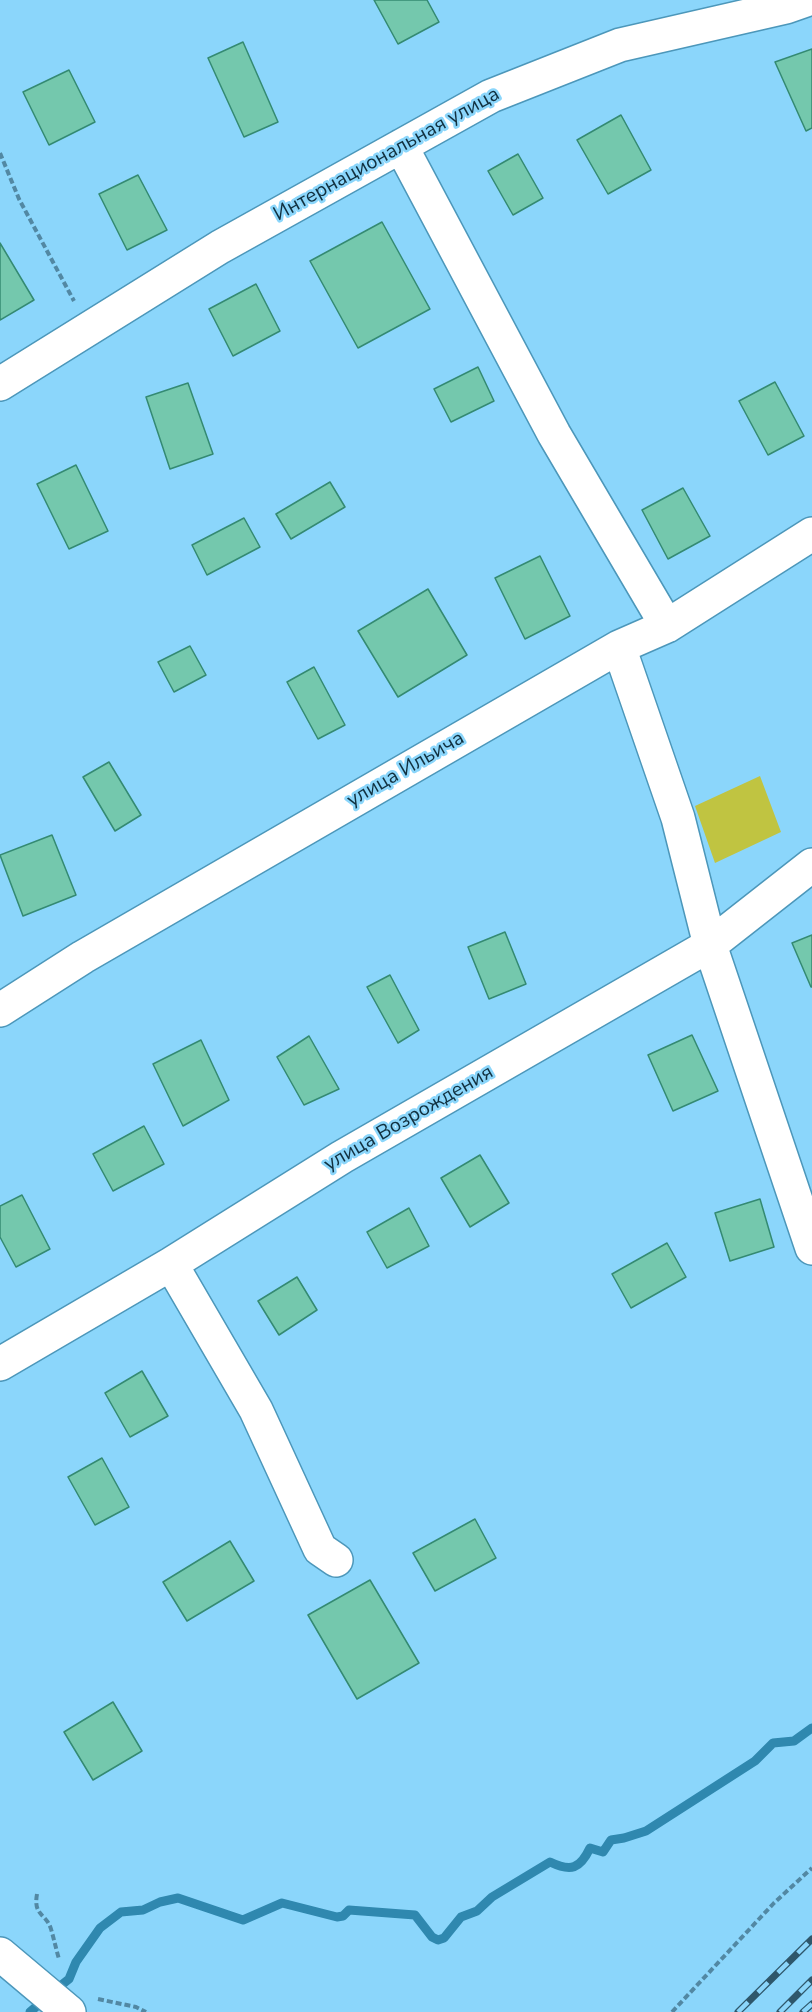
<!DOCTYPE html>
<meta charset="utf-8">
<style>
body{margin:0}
canvas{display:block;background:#8bd6fb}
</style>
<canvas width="812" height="2012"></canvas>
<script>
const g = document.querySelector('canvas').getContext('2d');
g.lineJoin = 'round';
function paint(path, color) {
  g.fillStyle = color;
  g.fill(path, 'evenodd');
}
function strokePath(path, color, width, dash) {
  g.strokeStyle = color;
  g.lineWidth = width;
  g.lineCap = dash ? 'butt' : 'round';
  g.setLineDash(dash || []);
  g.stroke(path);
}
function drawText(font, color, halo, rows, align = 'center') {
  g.font = font + ' "Nunito Sans",sans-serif';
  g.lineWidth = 5;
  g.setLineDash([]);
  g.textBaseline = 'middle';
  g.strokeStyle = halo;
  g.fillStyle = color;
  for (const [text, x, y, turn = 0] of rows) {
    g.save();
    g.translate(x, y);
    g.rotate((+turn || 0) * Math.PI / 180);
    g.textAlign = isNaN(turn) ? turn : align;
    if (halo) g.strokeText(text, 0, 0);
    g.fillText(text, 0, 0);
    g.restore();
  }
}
paint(new Path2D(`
 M 760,776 L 781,832 L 715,863 L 695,806 Z`), '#c0c441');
strokePath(new Path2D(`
 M 54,1991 L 69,1979 L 76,1962 L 100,1928 L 121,1912 L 143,1910 L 160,1902 L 178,1898 L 243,1920 L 282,1903 L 337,1917 L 343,1916 L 349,1910 L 415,1915 L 432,1937 L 438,1940 L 444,1938 L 461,1917 L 477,1911 L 492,1897 L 550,1862 C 571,1872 580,1869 590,1848 L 603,1852 L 611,1840 L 624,1838 L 646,1831 L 755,1761 L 773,1743 L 794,1741 L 812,1728
 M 30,2012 L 44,2000`), '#2f88af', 9);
const building = new Path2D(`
 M 374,0 L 427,0 L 439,22 L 398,44 Z
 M 243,42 L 278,122 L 244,137 L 208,58 Z
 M 812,49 L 812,128 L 806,131 L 775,62 Z
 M 69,70 L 95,122 L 49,145 L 23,92 Z
 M 621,115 L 651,170 L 608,194 L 577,140 Z
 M 518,154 L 543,198 L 513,215 L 488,171 Z
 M 138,175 L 167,230 L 127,250 L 99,194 Z
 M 382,222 L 430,309 L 358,348 L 310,261 Z
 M 0,243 L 34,300 L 0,320 Z
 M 256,284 L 280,331 L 233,356 L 209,309 Z
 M 478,367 L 494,401 L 451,422 L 434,389 Z
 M 775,382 L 804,436 L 768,455 L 739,401 Z
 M 188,383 L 213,454 L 170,469 L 146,397 Z
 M 76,465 L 108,531 L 69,549 L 37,484 Z
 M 330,482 L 345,507 L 291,539 L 276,514 Z
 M 683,488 L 710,536 L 668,559 L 642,510 Z
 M 244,518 L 260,547 L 207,575 L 192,545 Z
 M 540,556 L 570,616 L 525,639 L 495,578 Z
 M 428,589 L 467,655 L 398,697 L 358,631 Z
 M 190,646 L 206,675 L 174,692 L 158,662 Z
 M 314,667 L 345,725 L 318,739 L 287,682 Z
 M 109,762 L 141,815 L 115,831 L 83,777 Z
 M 52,835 L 76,895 L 23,916 L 0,855 Z
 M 505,932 L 526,984 L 489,999 L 468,947 Z
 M 812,935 L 812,987 L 811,987 L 792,943 Z
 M 390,975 L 419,1030 L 398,1043 L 367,987 Z
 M 692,1035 L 718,1091 L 673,1111 L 648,1055 Z
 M 309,1036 L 339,1089 L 304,1105 L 277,1057 Z
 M 201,1040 L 229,1100 L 183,1126 L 153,1064 Z
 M 144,1126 L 164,1164 L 113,1191 L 93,1154 Z
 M 480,1155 L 509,1203 L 470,1227 L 441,1178 Z
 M 22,1195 L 50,1249 L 16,1267 L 0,1237 L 0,1206 Z
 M 760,1199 L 774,1247 L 730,1261 L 715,1213 Z
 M 409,1208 L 429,1246 L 387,1268 L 367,1232 Z
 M 667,1243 L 686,1277 L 631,1308 L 612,1274 Z
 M 297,1277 L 317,1310 L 279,1335 L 258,1301 Z
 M 142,1371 L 168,1416 L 130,1437 L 105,1393 Z
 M 102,1458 L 129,1507 L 95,1525 L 68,1477 Z
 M 475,1519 L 496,1558 L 435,1591 L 413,1553 Z
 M 230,1541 L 254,1581 L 187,1621 L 163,1582 Z
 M 370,1580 L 419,1663 L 357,1699 L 308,1615 Z
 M 113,1702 L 142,1751 L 93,1780 L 64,1732 Z`);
paint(building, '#74c8ad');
strokePath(building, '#348a72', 1.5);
const minor = new Path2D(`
 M 401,146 L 554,434 L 667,626
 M 0,384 L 220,247 L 491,96 L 620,45 L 786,7 L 806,0
 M 619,647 L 678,818 L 710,945 L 812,1248
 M 0,1010 L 83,957 L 619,647 L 667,626 L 812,534
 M 171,1264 L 256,1410 L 320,1549 L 336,1560
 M 0,1364 L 171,1264 L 342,1157 L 710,945 L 812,865`);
const major = new Path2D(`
 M 0,1954 L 69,2012`);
strokePath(minor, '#4c97ba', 36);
strokePath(major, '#4c97ba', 36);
strokePath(new Path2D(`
 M 0,153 L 19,199 L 74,301
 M 37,1894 C 33,1916 46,1913 51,1929 C 54,1939 56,1949 59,1959
 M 98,1999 L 136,2007 L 146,2012
 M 672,2012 L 774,1903 L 812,1868`), '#5288a3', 4, [6, 3]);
strokePath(minor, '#fff', 33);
strokePath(major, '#fff', 33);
const rail = new Path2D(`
 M 738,2012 L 812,1939
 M 780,2012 L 812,1980
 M 803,2012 L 812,2004`);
strokePath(rail, '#2e576b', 7);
strokePath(rail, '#8bd6fb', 4.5, [14]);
drawText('20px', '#11303f', '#8bd6fb', [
 ["Интернациональная улица",387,155,-29],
 ["улица Ильича",406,770,-30],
 ["улица Возрождения",409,1119,-30]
]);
</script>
